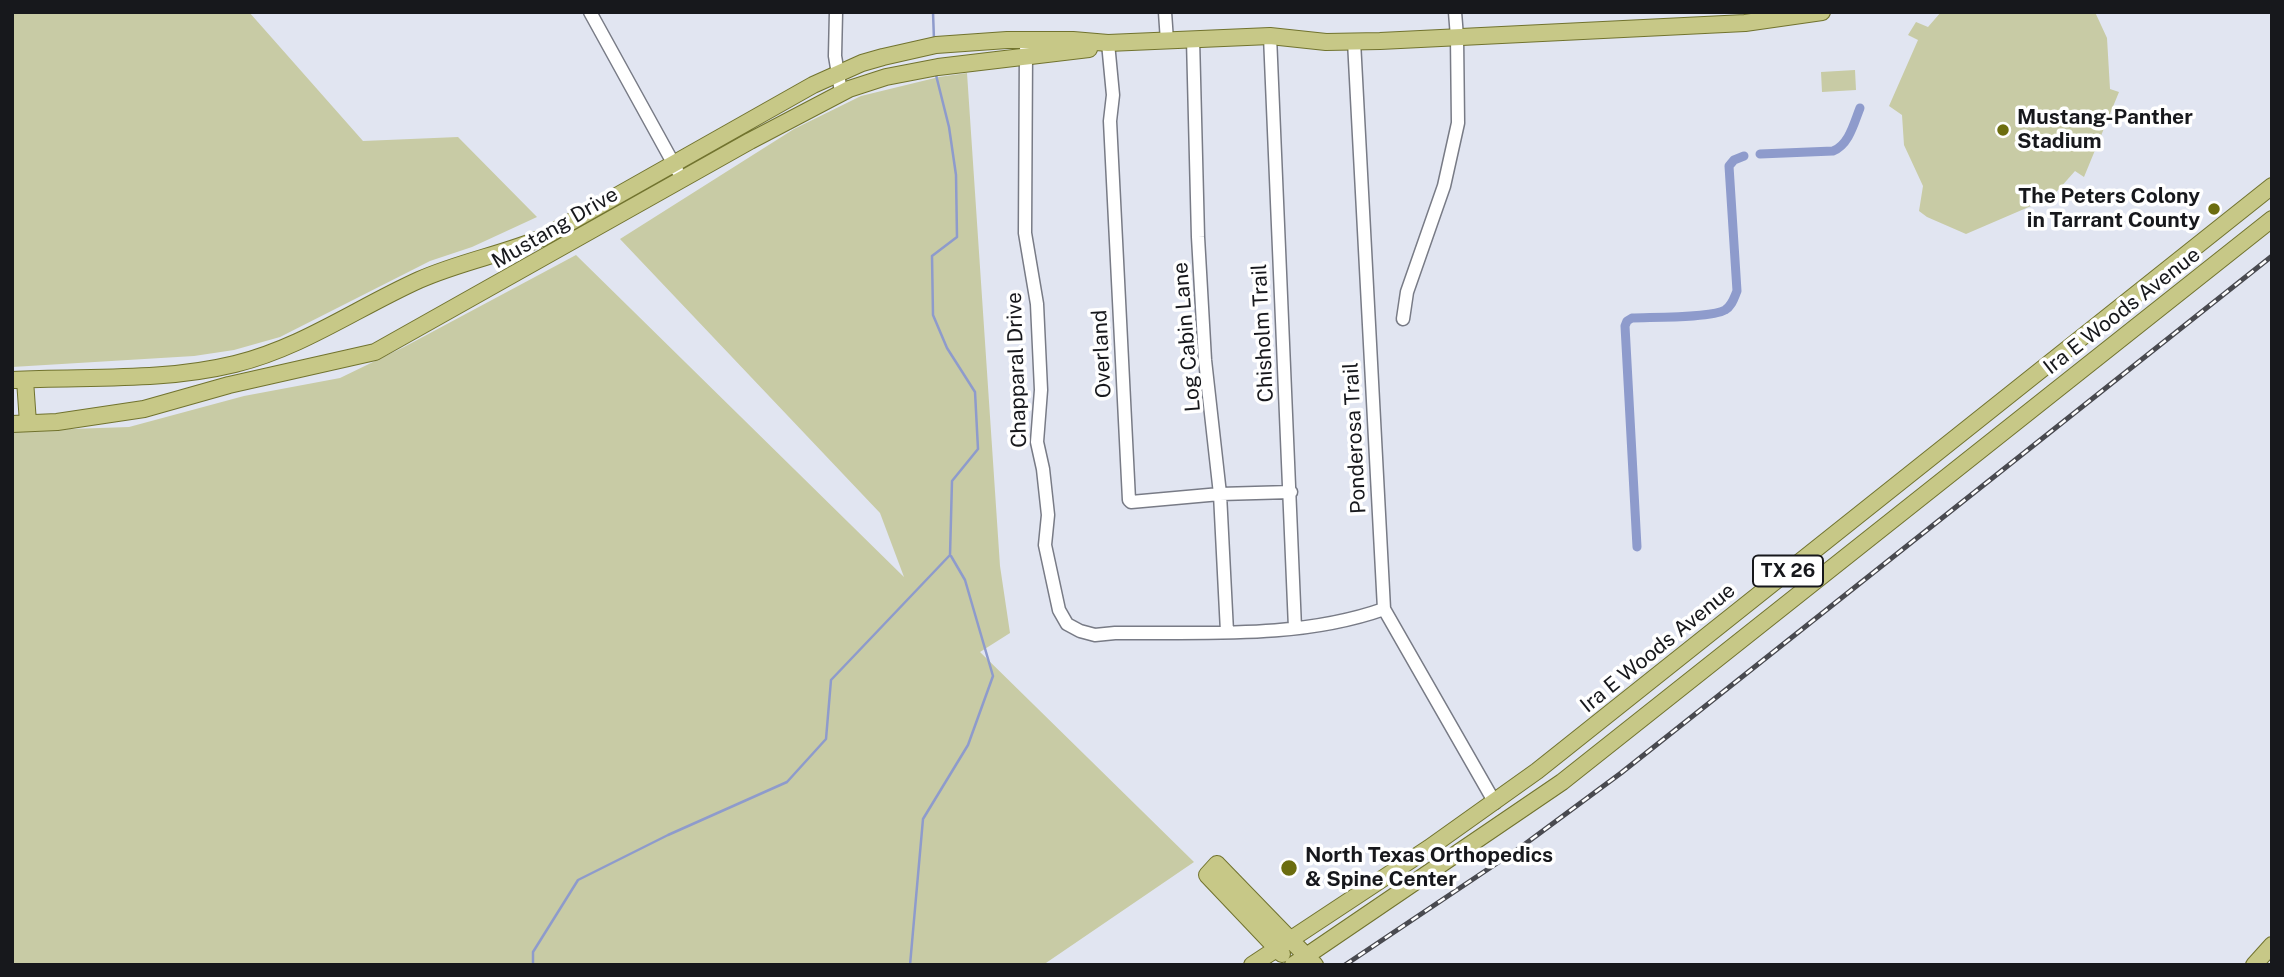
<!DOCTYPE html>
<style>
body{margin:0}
#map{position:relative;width:2284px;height:977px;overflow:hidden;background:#e1e5f1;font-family:"Public Sans",sans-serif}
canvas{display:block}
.frame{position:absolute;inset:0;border:14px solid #17181c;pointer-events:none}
</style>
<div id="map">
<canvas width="2284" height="977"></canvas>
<div class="frame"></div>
</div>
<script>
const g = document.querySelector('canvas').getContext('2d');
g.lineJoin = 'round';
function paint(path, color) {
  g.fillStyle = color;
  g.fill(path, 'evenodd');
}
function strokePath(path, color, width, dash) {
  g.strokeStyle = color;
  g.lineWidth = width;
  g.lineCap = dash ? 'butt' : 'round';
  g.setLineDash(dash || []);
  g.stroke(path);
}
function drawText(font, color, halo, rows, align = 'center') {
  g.font = font + ' "Public Sans",sans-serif';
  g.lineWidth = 7;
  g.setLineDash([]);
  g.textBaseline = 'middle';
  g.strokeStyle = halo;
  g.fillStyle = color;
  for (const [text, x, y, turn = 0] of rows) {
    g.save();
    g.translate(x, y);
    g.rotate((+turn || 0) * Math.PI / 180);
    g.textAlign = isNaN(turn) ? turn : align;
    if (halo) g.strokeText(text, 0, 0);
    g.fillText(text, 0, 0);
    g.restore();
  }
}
paint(new Path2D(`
 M 12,12 L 249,12 L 363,141 L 458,137 L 537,217 L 472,247 L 430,261 L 280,337 L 234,350 L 194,356 L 12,367 Z
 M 1941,12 L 2095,12 L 2107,38 L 2110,89 L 2119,92 L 2084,177 L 2075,171 L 2052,197 L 1966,234 L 1927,217 L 1919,211 L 1923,186 L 1904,145 L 1902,115 L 1889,106 L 1918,40 L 1908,35 L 1916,22 L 1928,27 Z
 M 1855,70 L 1856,90 L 1822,92 L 1821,72 Z
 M 967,73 L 1000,566 L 1010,633 L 980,652 L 1194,862 L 1043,965 L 12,965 L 12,431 L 129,427 L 244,396 L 340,378 L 404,347 L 576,255 L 904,577 L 880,513 L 620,239 L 794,129 L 861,96 L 939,77 Z`), '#c8cba5');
strokePath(new Path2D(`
 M 933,12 L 934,40
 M 533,965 L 533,952 L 578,880 L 668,835 L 787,782 L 826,739 L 831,680 L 950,555 L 952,481 L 978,449 L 975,392 L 947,348 L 933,315 L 932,256 L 957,237 L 956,175 L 949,127 L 936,75
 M 910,965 L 923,819 L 968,745 L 993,676 L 965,580 L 951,556`), '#8e9bcc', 2.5);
strokePath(new Path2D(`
 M 1760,154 L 1833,151 C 1849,145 1854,123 1860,108
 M 1637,547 L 1625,326 L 1627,321 L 1632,318 C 1651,317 1712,318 1725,310 C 1732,306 1734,298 1737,291 L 1729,166 L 1734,160 L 1744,156`), '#8e9bcc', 9);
const minor = new Path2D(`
 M 590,12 L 677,170
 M 836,12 L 835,56 L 841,92
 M 1165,12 L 1167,41
 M 1270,36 L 1295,628
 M 1193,39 L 1198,237 L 1205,360 L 1220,494 L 1227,632
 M 1354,41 L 1384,609 L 1495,803
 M 1108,43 L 1113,95 L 1110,121 L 1129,500 L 1131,502 L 1220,494 L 1291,492
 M 1026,49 L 1025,233 L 1037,304 L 1041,390 L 1037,442 L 1043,469 L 1048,515 L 1045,545 L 1059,610 L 1067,624 L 1080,631 L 1095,635 L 1115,633 C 1204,632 1299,639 1384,609
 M 1403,319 L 1407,292 L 1444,186 L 1458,123 L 1457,37 L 1455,12`);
const major = new Path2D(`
 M 12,380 C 87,376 161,382 235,364 C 301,348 357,308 419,280 C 459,262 504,254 544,237 L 813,85 L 862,63 L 883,57 L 936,45 L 1007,40 L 1073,40 L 1108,43 L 1270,36 L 1326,42 L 1380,41 L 1745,23 L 1822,12
 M 25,380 L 28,423
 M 12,424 L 57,422 L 144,409 L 229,385 L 375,352 L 750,141 L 849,89 L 886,77 L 938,67 L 1089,49
 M 1282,954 L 1207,875 L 1217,864 L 1315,965
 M 1252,965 L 1429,848 L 1537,771 L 2272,186
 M 1293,965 L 1562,782 L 2272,219
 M 2254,965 L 2272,945`);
strokePath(minor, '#787b86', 15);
strokePath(major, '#71732e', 18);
strokePath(minor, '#fff', 12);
strokePath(major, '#c7c887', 16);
const rail = new Path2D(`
 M 1345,965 L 1521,847 L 1621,773 L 2272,256`);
strokePath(rail, '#494a50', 5);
strokePath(rail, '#fff', 2.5, [8]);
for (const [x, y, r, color] of [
 [2003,130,7,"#6c6d0f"],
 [2214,209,7,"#6c6d0f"],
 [1289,868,9,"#6c6d0f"]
]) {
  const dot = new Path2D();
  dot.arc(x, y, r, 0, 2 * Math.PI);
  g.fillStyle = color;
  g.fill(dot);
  strokePath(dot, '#fff', 2.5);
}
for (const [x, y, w] of [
 [1788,571,70]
]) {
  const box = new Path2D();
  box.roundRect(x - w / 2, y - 15.5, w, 31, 5);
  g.fillStyle = '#fff';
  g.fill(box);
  strokePath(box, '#17181c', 2);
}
drawText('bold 19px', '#17181c', null, [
 ["TX 26",1788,571]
]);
drawText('bold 21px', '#17181c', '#fff', [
 ["Mustang-Panther",2017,118],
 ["Stadium",2017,142],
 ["The Peters Colony",2200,197,"right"],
 ["in Tarrant County",2200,221,"right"],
 ["North Texas Orthopedics",1305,856],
 ["& Spine Center",1305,880]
], 'left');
drawText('21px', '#17181c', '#fff', [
 ["Mustang Drive",555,228,-30],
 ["Ira E Woods Avenue",2122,311,-38],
 ["Chisholm Trail",1263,333,-93],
 ["Log Cabin Lane",1187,337,-95],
 ["Overland",1102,354,-93],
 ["Chapparal Drive",1017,370,-92],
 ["Ponderosa Trail",1355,438,-93],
 ["Ira E Woods Avenue",1658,648,-39]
]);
</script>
